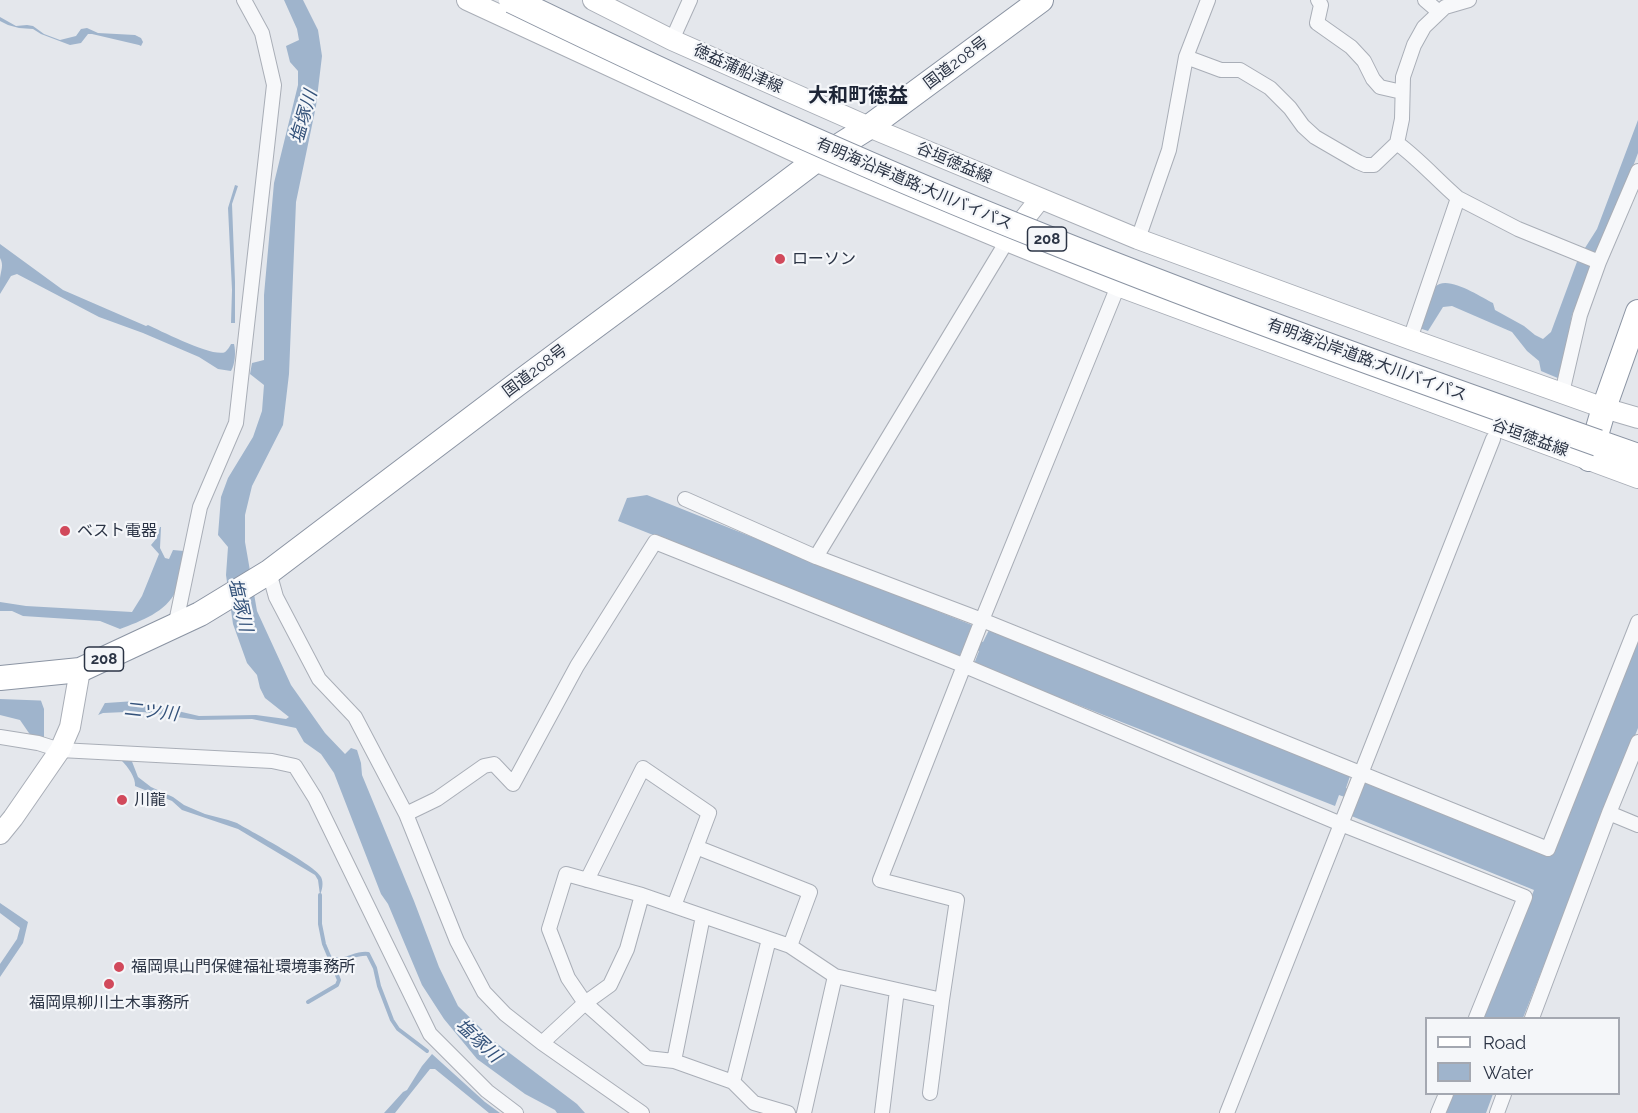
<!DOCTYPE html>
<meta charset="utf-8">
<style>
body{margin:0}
#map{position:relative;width:1638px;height:1113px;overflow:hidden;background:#e4e7ec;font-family:Raleway,sans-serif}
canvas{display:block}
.legend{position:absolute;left:1425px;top:1017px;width:195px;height:78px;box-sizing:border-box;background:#f4f6f9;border:2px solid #a4a8b1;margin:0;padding:8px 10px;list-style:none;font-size:18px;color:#2b3445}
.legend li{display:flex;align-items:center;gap:12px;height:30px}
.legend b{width:30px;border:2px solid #a4a8b1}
</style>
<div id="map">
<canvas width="1638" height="1113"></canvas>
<ul class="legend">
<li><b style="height:8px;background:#fff"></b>Road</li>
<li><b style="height:16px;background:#9fb4cc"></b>Water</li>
</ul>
</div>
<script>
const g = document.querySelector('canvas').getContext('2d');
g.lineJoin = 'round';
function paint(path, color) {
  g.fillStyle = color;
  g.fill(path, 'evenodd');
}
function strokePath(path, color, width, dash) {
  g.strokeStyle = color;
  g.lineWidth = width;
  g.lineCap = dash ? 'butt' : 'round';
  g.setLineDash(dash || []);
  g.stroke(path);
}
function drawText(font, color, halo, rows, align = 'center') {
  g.font = font + ' Raleway,"Noto Sans JP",sans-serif';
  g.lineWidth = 4.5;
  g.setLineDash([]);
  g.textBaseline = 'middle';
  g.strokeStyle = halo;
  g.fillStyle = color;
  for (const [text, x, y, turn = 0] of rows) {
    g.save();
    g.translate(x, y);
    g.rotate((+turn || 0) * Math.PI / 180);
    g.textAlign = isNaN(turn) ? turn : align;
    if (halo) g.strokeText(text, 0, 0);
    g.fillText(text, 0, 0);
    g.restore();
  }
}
paint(new Path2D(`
 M 284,0 L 303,0 L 318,30 L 322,56 L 316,106 L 296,202 L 289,374 L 283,425 L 252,486 L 245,515 L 245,542 L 257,611 L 291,685 L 325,733 L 345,754 L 351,748 L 357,750 L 361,763 L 362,775 L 414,901 L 439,967 L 458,1006 L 495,1042 L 577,1104 L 585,1113 L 557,1113 L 555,1110 L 525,1094 L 477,1059 L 444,1019 L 422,985 L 388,904 L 381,894 L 334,773 L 321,754 L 304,742 L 296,728 L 252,719 L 198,720 L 143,712 L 126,712 L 103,713 L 40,739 L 31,736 L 20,720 L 0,715 L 0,699 L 106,703 L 135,701 L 199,716 L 256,715 L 286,719 L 289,717 L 265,698 L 260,688 L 257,675 L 247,663 L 233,624 L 226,575 L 228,547 L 218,535 L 221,497 L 228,478 L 253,437 L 262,411 L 264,385 L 250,374 L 252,363 L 264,360 L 264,295 L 274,183 L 298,85 L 298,71 L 290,62 L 286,46 L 299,40 L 297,29 Z
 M 0,17 L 16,26 L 27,25 L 33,26 L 44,34 L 60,40 L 76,36 L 81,29 L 87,28 L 98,33 L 135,35 L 141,38 L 143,42 L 141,46 L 139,45 L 92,34 L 88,34 L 81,43 L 70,45 L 41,34 L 33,29 L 19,28 L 8,25 L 0,21 Z
 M 1638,120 L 1638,153 L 1607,236 L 1590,265 L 1590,269 L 1572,315 L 1560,379 L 1541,371 L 1539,361 L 1527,351 L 1512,332 L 1452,306 L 1443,307 L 1428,331 L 1419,328 C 1422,320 1431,292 1435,287 C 1447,274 1480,297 1493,303 L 1495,310 L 1524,326 L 1535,335 L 1543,339 L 1551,332 L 1578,259 L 1597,229 Z
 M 235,185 L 238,186 L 232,204 L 235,282 L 235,323 L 231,323 L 232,290 L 228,208 Z
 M 0,244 L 63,290 L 146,326 L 148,325 C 161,331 214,358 225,352 C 227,351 230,346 231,344 L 234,344 C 236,352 235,364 231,371 L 218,369 L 199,357 L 143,333 L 99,317 L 17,274 L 11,276 L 0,294 C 0,289 0,283 0,278 C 1,270 4,265 0,258 Z
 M 647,495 L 972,625 L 968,636 L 983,642 L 989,630 L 1350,776 L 1346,788 L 1357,793 L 1362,780 L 1549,854 L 1638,631 L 1638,728 L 1523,1018 L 1484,1018 L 1534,890 L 1349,815 L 1353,800 L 1339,795 L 1335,806 L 974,664 L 979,651 L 965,645 L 959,657 L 618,521 L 627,498 Z
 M 160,527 L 161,527 L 160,548 L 165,558 L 169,559 L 173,550 L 184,551 L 176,591 C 166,612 141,621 120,629 L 100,621 L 23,616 L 12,611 L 0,611 L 0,602 L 26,606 L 132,612 L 142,596 L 159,554 L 151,545 L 156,539 Z
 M 78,754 L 131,759 L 138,777 L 151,787 L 173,797 L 184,805 L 205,814 L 228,820 L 237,823 C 252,832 315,865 321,877 C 324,883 322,890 320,895 L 318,880 L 315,875 L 238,829 L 182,810 L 172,801 L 135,786 C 136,778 128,767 122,761 Z
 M 0,903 L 28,922 L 23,943 L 0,977 L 0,964 L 17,939 L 20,928 L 0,913 Z
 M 432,1054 L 485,1102 L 500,1113 L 489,1113 L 435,1069 L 430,1069 L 395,1113 L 384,1113 L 403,1092 L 407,1090 L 422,1066 Z
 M 1454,1094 L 1493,1094 L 1486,1113 L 1446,1113 Z`), '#9fb4cc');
paint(new Path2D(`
 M 40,698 L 100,700 L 106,701 L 96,719 L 52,739 L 44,738 L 44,709 Z`), '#e4e7ec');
strokePath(new Path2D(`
 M 329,957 C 344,965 353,952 368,954 L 375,968 L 379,986 L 392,1020 L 398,1029 L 427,1051
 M 308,1002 L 337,985 L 339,980 L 324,944 L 320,924 L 320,895`), '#9fb4cc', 4);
const minor = new Path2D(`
 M 1318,0 L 1321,5 L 1317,23 L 1351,47 L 1364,61 L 1373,79 L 1380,87 L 1402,92
 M 1425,0 L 1439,12
 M 672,40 L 690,0
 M 1186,57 L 1221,70 L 1240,70 L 1270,88 L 1290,108 L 1303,126 L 1315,137 L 1358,162 L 1365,165 L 1374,165 L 1397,143 L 1402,119 L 1403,77 L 1414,45 L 1424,27 L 1445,7 L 1469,0
 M 1397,143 C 1420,160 1437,180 1458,198 L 1410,339
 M 1458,198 L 1518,229 L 1599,262
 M 1138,239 L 1169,150 L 1186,57 L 1208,0
 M 1562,393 L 1580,315 L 1599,262 L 1638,171
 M 685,499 L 816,557 L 1007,241
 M 816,557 L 982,620 L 1548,849 L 1638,622
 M 269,572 L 276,597 L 319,679 L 355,717 L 406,814 L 457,941 L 484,992 L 505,1014 L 542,1043 L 642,1113
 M 175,627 L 200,507 L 236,423 L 274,85 L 262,33 L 244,0
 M 0,737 L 38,743 L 60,750 L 272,761 L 295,766 L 315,798 L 430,1034 L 487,1091 L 516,1113
 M 1609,813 L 1638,825
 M 406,814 L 437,799 L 484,766 L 494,764 L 513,784 L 577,666 L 655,542 L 965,666 L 1341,824 L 1525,897 L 1476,1018
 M 696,847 L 810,892 L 790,946
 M 587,880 L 643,768 L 709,813 L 674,906
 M 642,895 L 566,874 L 549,929 L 568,978 L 585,1003 L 647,1058 L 674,1061 L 733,1082 L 754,1103 L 788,1113
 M 1532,1018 L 1609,813 L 1638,742
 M 542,1043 L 585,1003 L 610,985 L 627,949 L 642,895 L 790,946 L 835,976 L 942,1000
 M 674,1061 L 703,916
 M 733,1082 L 769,939
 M 930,1093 L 942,1000 L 957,900 L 880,880 L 982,620 L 1118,286
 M 804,1113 L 835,976
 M 882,1113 L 897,990
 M 1227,1113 L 1493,439
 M 1438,1113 L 1446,1094
 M 1497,1113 L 1504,1094`);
const secondary = new Path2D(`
 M 467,0 L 815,161 L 1007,241 L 1118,286 L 1638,478
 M 593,0 L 672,40 L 869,127 L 1138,239 L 1410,339 L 1604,408 L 1638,418
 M 1010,237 L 1040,199
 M 0,834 L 13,818 L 60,750 L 70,727 L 80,670`);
const trunk = new Path2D(`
 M 1589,459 L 1604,408 L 1638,312
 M 0,678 L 80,670 L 200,614 L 269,572 L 516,385 L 663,276 L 815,161 L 869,127 L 1041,0`);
const motorway = new Path2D(`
 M 1598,443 L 1638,457`);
strokePath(minor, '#a9aeb7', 16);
strokePath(secondary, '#a9aeb7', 22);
strokePath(trunk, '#8b94a3', 26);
strokePath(motorway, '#8b94a3', 28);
strokePath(minor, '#f7f8fa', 14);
strokePath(secondary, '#fff', 20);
strokePath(trunk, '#fff', 24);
strokePath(motorway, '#fff', 26);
const motorwayBridge = new Path2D(`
 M 512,0 C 687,85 863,166 1045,238 C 1227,311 1412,377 1598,443`);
strokePath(motorwayBridge, '#8b94a3', 28, []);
strokePath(motorwayBridge, '#fff', 26);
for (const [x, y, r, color] of [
 [780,259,6,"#d1495b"],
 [65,531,6,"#d1495b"],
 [122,800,6,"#d1495b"],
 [119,967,6,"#d1495b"],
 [109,984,6,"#d1495b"]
]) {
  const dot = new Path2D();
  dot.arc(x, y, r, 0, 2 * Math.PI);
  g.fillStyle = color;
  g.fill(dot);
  strokePath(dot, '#f4f6f9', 2);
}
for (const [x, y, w] of [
 [1047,239,39],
 [104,659,39]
]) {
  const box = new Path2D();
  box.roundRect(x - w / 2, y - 12, w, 24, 4.5);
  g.fillStyle = '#f4f6f9';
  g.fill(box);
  strokePath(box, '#2b3445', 1.5);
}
drawText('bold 15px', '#2b3445', null, [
 ["208",1047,239],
 ["208",104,659]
]);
drawText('16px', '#2b3445', '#f4f6f9', [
 ["国道208号",956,63,-37],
 ["徳益蒲船津線",738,69,24],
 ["谷垣徳益線",954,163,23],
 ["有明海沿岸道路;大川バイパス",914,184,23],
 ["有明海沿岸道路;大川バイパス",1367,360,20],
 ["国道208号",535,371,-37],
 ["谷垣徳益線",1530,438,20]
]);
drawText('16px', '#2b3445', '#f4f6f9', [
 ["ローソン",792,259],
 ["ベスト電器",77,531],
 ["川龍",134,800],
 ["福岡県山門保健福祉環境事務所",131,967],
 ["福岡県柳川土木事務所",109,1003,"center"]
], 'left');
drawText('italic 18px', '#34527a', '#f4f6f9', [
 ["塩塚川",304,117,-74],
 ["塩塚川",240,605,77],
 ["二ツ川",151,712,6],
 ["塩塚川",478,1041,43]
]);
drawText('bold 20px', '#1d2536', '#f4f6f9', [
 ["大和町徳益",858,96]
]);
</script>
